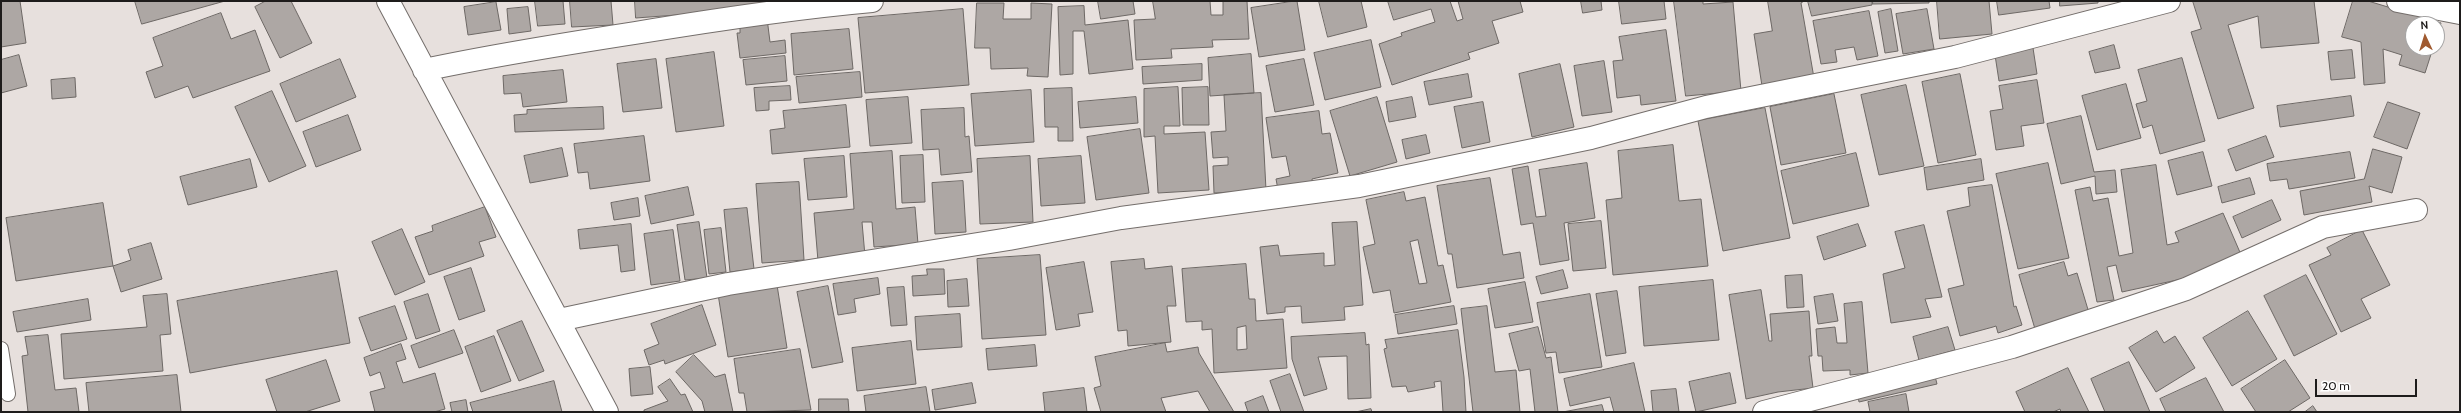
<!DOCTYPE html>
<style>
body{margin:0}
#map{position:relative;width:2461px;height:413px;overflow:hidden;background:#e7e0dd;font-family:Cabin,sans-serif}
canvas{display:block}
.frame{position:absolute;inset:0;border:2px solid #1e1c1b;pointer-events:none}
.north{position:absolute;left:2405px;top:16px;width:40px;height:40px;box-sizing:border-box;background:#fff;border:1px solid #a5a4a4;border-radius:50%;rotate:356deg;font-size:11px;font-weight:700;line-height:16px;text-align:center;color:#1e1c1b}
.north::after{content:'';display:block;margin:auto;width:14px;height:18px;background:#a05a30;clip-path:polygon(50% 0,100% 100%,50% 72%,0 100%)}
.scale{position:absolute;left:2315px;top:379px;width:102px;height:18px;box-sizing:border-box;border:2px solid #1e1c1b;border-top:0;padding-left:5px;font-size:12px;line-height:14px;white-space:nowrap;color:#1e1c1b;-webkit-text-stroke:3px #fff;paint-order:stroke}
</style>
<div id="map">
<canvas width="2461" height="413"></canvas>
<div class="frame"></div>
<div class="north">N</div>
<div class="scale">20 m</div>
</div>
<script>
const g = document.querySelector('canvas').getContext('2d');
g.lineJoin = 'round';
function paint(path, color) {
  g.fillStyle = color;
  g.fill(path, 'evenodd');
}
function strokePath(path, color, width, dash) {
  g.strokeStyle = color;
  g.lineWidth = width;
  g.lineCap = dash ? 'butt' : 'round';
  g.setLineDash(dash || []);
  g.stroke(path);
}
const building = new Path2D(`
 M 1,1 L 20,1 L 26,43 L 1,47 Z
 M 135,1 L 225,1 L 142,24 Z
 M 266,1 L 291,1 L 312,43 L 280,58 L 255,7 Z
 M 535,1 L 563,1 L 565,24 L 538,26 Z
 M 570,1 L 611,1 L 613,25 L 572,27 Z
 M 635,1 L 784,1 L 785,7 L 636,18 Z
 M 1098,1 L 1133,1 L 1135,14 L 1101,19 Z
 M 1153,1 L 1210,1 L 1211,15 L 1223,15 L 1223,1 L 1247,1 L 1249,39 L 1212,40 L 1213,47 L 1171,49 L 1172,58 L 1136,60 L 1134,20 L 1155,19 Z
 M 1297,1 L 1305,50 L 1259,57 L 1251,8 Z
 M 1319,1 L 1361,1 L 1367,27 L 1328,37 Z
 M 1388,1 L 1450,1 L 1457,21 L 1463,19 L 1458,1 L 1520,1 L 1523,12 L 1492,21 L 1499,43 L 1468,53 L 1470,59 L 1392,85 L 1379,44 L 1402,36 L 1401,33 L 1435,22 L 1431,9 L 1394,20 Z
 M 1581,1 L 1601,1 L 1602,10 L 1583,13 Z
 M 1619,1 L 1664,1 L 1666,19 L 1622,24 Z
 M 1674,1 L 1703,1 L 1703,4 L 1733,2 L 1741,91 L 1686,96 Z
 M 1768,1 L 1804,1 L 1801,3 L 1814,78 L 1762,86 L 1754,34 L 1772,31 Z
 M 1808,1 L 1872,1 L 1872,5 L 1812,16 Z
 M 1873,1 L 1929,1 L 1929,3 L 1873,4 Z
 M 1937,1 L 1989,1 L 1992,34 L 1940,39 Z
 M 1997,1 L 2049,1 L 2050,8 L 1999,15 Z
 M 2060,1 L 2098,1 L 2098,3 L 2060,6 Z
 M 2193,1 L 2314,1 L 2319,43 L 2261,48 L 2258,16 L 2228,25 L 2254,108 L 2218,119 L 2191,32 L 2201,29 Z
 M 2353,1 L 2368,1 L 2441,23 L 2437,35 L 2437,24 L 2413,24 L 2413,48 L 2433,48 L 2425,73 L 2399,65 L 2402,55 L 2383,49 L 2385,83 L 2364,85 L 2361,42 L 2342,37 Z
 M 496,2 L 501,30 L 468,35 L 464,7 Z
 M 977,3 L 1004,3 L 1003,19 L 1031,19 L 1031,3 L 1052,4 L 1048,77 L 1027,76 L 1028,68 L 991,69 L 990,48 L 975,48 Z
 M 1084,6 L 1085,25 L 1128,20 L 1133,69 L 1089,74 L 1084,31 L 1073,31 L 1073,74 L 1060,75 L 1058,7 Z
 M 528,7 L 531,31 L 509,34 L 507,9 Z
 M 963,9 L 969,85 L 865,93 L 858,18 Z
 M 1891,9 L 1898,51 L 1885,53 L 1878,12 Z
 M 1927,9 L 1934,49 L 1903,54 L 1896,14 Z
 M 1869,11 L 1878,56 L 1857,60 L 1854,47 L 1835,50 L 1837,62 L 1821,64 L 1813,21 Z
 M 221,13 L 231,39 L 255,30 L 270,71 L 193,98 L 188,86 L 155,98 L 146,72 L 163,66 L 153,38 Z
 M 767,18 L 770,42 L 785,40 L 786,53 L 740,58 L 737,33 L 740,33 L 740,26 Z
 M 849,29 L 853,69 L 794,75 L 791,34 Z
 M 1666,30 L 1676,101 L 1641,105 L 1640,95 L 1617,98 L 1613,61 L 1623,60 L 1619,37 Z
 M 1371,40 L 1381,87 L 1325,100 L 1314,53 Z
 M 2114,45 L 2120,68 L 2095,73 L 2089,52 Z
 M 2033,48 L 2037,74 L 1999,81 L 1995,55 Z
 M 2352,50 L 2355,78 L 2331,80 L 2328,52 Z
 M 714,52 L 724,126 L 676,132 L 666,59 Z
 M 1251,54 L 1254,93 L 1210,96 L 1208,58 Z
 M 19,55 L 27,86 L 1,93 L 1,60 Z
 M 785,56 L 787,81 L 746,85 L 743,60 Z
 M 2182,58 L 2205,141 L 2160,154 L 2152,125 L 2143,128 L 2136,104 L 2147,101 L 2138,70 Z
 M 340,59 L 356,97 L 296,122 L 280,84 Z
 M 656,59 L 662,108 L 623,112 L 617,64 Z
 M 1304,59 L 1314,105 L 1275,112 L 1266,66 Z
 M 1604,61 L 1612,112 L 1582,116 L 1574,66 Z
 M 1202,64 L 1202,80 L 1143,84 L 1142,67 Z
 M 1560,64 L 1574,127 L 1532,137 L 1519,74 Z
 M 563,70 L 567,102 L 523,107 L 521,93 L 504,94 L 503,76 Z
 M 860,72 L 862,97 L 799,103 L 796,77 Z
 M 1468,74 L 1472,97 L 1429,105 L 1424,82 Z
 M 1960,74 L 1976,155 L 1938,163 L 1922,82 Z
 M 75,78 L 76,97 L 52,99 L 51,80 Z
 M 2037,80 L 2044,123 L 2021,126 L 2024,146 L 1996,150 L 1990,111 L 2003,109 L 1999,86 Z
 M 2126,84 L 2141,138 L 2097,150 L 2082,96 Z
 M 1906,85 L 1924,166 L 1879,175 L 1861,95 Z
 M 790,86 L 791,100 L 769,101 L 769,110 L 756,111 L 754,88 Z
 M 1178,87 L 1180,126 L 1164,126 L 1164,134 L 1205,132 L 1209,190 L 1158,193 L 1155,136 L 1144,137 L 1144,89 Z
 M 1208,87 L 1209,125 L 1183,125 L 1182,88 Z
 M 1072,88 L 1073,141 L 1058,141 L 1058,127 L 1045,127 L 1044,89 Z
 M 1031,90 L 1034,142 L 975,146 L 971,94 Z
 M 272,91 L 306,166 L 269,182 L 235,107 Z
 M 1261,93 L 1266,190 L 1214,193 L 1213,166 L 1228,165 L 1228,157 L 1213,158 L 1211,132 L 1226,131 L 1224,95 Z
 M 1834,94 L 1846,153 L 1781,165 L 1770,107 Z
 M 2351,96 L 2354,116 L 2280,127 L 2277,106 Z
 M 908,97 L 912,143 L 870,146 L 866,100 Z
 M 1136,97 L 1138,123 L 1080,128 L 1078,102 Z
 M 1377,97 L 1397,162 L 1350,176 L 1330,111 Z
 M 1412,97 L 1416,117 L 1389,122 L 1386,102 Z
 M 1483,102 L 1490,142 L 1462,148 L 1454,107 Z
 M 2388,102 L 2420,113 L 2407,149 L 2374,137 Z
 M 846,105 L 850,147 L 772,154 L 770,130 L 785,128 L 783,111 Z
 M 603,107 L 604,129 L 515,132 L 514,115 L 527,114 L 527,110 Z
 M 964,108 L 965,137 L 969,136 L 972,172 L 941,175 L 939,149 L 923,150 L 921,110 Z
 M 1765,108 L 1790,238 L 1723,251 L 1698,121 Z
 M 1319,111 L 1322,134 L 1330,133 L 1338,173 L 1312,179 L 1313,190 L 1279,195 L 1276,179 L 1290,176 L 1286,156 L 1272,158 L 1266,118 Z
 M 348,115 L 361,150 L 316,167 L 303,132 Z
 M 2081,116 L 2094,172 L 2115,170 L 2117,192 L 2096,194 L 2095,176 L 2061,184 L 2047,124 Z
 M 1140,129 L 1149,193 L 1096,200 L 1087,137 Z
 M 1426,135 L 1430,153 L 1406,159 L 1402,140 Z
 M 644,136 L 650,181 L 590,189 L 588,172 L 578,173 L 574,144 Z
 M 2266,136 L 2274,157 L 2236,171 L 2228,150 Z
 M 1673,145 L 1679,201 L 1701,199 L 1708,266 L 1613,275 L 1606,200 L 1622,198 L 1618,151 Z
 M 562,148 L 568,176 L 530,183 L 524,156 Z
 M 2373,149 L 2402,157 L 2392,193 L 2369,186 L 2372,202 L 2304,215 L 2300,191 L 2364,179 Z
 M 892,151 L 896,209 L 915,207 L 918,244 L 874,247 L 872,222 L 862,222 L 865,256 L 818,261 L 814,213 L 854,209 L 850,154 Z
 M 2203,152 L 2212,186 L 2177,195 L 2168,161 Z
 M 2350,152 L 2355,178 L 2289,189 L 2287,179 L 2270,181 L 2267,164 Z
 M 1856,153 L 1869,206 L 1793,224 L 1781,171 Z
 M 923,155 L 925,202 L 902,203 L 900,156 Z
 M 844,156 L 847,197 L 808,200 L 804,159 Z
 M 1030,156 L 1033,222 L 980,224 L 977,159 Z
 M 1081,156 L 1085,203 L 1041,206 L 1038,159 Z
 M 250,159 L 257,187 L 188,205 L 180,177 Z
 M 1981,159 L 1984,180 L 1927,190 L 1924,168 Z
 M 1587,163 L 1595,218 L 1564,223 L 1569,260 L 1540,265 L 1533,223 L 1521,225 L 1512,169 L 1528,166 L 1536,217 L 1546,216 L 1539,170 Z
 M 2048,163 L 2069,258 L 2018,269 L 1996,174 Z
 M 2156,165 L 2167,245 L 2179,242 L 2175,232 L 2223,213 L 2242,257 L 2200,275 L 2122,292 L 2116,265 L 2107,267 L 2114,300 L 2097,302 L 2075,190 L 2090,187 L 2093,201 L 2108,198 L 2119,256 L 2133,253 L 2121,170 Z
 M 1490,178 L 1503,255 L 1520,252 L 1524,278 L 1457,288 L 1452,254 L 1448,254 L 1437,186 Z
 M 2250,178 L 2255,194 L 2222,203 L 2218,187 Z
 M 963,181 L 966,232 L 935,234 L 932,183 Z
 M 799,182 L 804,260 L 762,263 L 756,184 Z
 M 1992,185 L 2014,307 L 2016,306 L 2022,325 L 1998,333 L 1996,326 L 1993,327 L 1960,336 L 1948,289 L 1964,285 L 1947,211 L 1970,206 L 1968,188 Z
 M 688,187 L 694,215 L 651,224 L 645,196 Z
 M 1404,192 L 1406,201 L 1425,197 L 1438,266 L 1443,265 L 1451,302 L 1394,313 L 1390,290 L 1373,293 L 1363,247 L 1375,244 L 1366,200 ZM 1418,240 L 1427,283 L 1419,284 L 1410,242 Z
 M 638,198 L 640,216 L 614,220 L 611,203 Z
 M 2272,200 L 2281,220 L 2242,238 L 2233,217 Z
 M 103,203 L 113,266 L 16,281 L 6,218 Z
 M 485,207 L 496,237 L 479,242 L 484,256 L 429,275 L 415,237 L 433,231 L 432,226 Z
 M 747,208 L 754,269 L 730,272 L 724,210 Z
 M 1601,221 L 1606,268 L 1573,271 L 1568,224 Z
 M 699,222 L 707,278 L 685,280 L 677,225 Z
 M 1357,222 L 1363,305 L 1344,307 L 1345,320 L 1302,323 L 1301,306 L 1285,307 L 1285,312 L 1267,314 L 1260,247 L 1278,245 L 1280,256 L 1324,253 L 1324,266 L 1335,265 L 1332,223 Z
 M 631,224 L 635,270 L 621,272 L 618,245 L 580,249 L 578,230 Z
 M 1858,224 L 1866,246 L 1824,260 L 1817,237 Z
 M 1924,225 L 1942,297 L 1925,299 L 1931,317 L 1891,323 L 1883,274 L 1905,268 L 1895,232 Z
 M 721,228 L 726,272 L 709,274 L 704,230 Z
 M 402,229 L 425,282 L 395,295 L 372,242 Z
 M 673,230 L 680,281 L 651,285 L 644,234 Z
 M 2362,230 L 2390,285 L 2361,299 L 2371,318 L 2341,332 L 2309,265 L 2331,255 L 2327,248 Z
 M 151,243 L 162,279 L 121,292 L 113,266 L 131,260 L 128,250 Z
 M 1040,255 L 1046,335 L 982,339 L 977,259 Z
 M 1144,259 L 1145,269 L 1172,266 L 1176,306 L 1167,306 L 1171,342 L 1128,346 L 1127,330 L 1118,331 L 1111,262 Z
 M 1084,262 L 1093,312 L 1078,314 L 1080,326 L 1056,330 L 1046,268 Z
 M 2064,262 L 2068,276 L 2077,273 L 2089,313 L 2035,329 L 2019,275 Z
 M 1246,264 L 1249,299 L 1255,299 L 1256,321 L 1283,319 L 1287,368 L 1214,373 L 1212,329 L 1202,330 L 1202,321 L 1186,322 L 1182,269 ZM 1246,326 L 1247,349 L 1237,350 L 1237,328 Z
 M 471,268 L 485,311 L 459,320 L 444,277 Z
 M 927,269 L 944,269 L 945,294 L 913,296 L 912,276 L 927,275 Z
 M 1563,270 L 1568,288 L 1541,294 L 1536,277 Z
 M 337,271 L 350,343 L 190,373 L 177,301 Z
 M 1802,275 L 1804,307 L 1787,308 L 1785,276 Z
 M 2306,275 L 2337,334 L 2294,356 L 2264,296 Z
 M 878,278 L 880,294 L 854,299 L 856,312 L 838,315 L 833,284 Z
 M 967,279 L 969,306 L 948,307 L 947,281 Z
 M 1713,280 L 1719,340 L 1644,346 L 1639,287 Z
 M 1525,282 L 1533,322 L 1495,328 L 1488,289 Z
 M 777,285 L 787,348 L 728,357 L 718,294 Z
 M 828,286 L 843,362 L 812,368 L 797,292 Z
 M 904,287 L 907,325 L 891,326 L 887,288 Z
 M 1761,290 L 1769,341 L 1772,341 L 1770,314 L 1809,311 L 1812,356 L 1809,356 L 1813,388 L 1778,392 L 1746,399 L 1729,295 Z
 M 1617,291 L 1626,353 L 1606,356 L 1596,294 Z
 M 167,294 L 171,334 L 160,335 L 163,371 L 64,379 L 61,334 L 147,327 L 143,296 Z
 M 428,294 L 440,331 L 416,339 L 404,302 Z
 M 1590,294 L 1602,367 L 1559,373 L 1556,352 L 1546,353 L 1537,303 Z
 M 1833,294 L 1838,321 L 1818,324 L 1814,297 Z
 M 88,299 L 91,320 L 17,332 L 13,312 Z
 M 1862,302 L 1868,373 L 1850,375 L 1850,370 L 1823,371 L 1822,356 L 1818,356 L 1816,329 L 1835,327 L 1837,343 L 1847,343 L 1844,304 Z
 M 702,305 L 716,345 L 665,364 L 664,360 L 649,365 L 644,350 L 659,344 L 651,324 Z
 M 395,306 L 407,339 L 371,351 L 359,318 Z
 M 1454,306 L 1457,324 L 1398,334 L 1395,315 Z
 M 1487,306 L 1495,372 L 1516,370 L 1520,412 L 1473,412 L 1461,309 Z
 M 2248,311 L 2277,359 L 2232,386 L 2203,338 Z
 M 960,314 L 962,347 L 917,350 L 915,317 Z
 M 522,321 L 544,371 L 519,381 L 497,331 Z
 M 1538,327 L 1546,358 L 1551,357 L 1558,412 L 1535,412 L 1530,369 L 1519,371 L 1509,334 Z
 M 1948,327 L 1955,350 L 1919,360 L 1913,337 Z
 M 454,330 L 463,353 L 419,368 L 411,346 Z
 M 1458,330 L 1464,377 L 1466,412 L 1443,412 L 1441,381 L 1434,382 L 1435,387 L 1408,392 L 1406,386 L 1392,387 L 1384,349 L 1387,348 L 1385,340 Z
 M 2157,331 L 2164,343 L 2175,336 L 2195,368 L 2156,392 L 2129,348 Z
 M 1365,333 L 1366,345 L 1369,344 L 1371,398 L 1348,399 L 1347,356 L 1318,357 L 1327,389 L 1304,396 L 1292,359 L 1291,337 Z
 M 48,335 L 55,390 L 76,388 L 79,412 L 28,412 L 22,356 L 28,355 L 25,337 Z
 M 494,336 L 511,381 L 481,392 L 465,347 Z
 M 911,341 L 916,384 L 857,391 L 852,348 Z
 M 1165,343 L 1167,352 L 1198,347 L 1199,353 L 1234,412 L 1210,412 L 1198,391 L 1161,398 L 1166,412 L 1101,412 L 1094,388 L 1101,386 L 1095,357 Z
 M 401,344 L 406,359 L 396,362 L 403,383 L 435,373 L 445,409 L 434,412 L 375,412 L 370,392 L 385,388 L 380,372 L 370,376 L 364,358 Z
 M 1035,345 L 1037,366 L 988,370 L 986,349 Z
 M 800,349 L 811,410 L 747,412 L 744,393 L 739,393 L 734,359 Z
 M 694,355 L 715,377 L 725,374 L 733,412 L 705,412 L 702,401 L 676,372 Z
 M 326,360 L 340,401 L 305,412 L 277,412 L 266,380 Z
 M 2285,360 L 2310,398 L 2288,412 L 2256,412 L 2241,389 Z
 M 2129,362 L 2150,412 L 2105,412 L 2091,379 Z
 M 1634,363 L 1645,412 L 1614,412 L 1610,397 L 1570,406 L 1564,379 Z
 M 650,367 L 653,394 L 631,396 L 629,369 Z
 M 2068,368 L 2089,412 L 2061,412 L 2060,409 L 2053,412 L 2025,412 L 2016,392 Z
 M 1934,372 L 1937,384 L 1859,402 L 1857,390 Z
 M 1730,373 L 1736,403 L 1696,412 L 1689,382 Z
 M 1290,374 L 1304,412 L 1281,412 L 1270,381 Z
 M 177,375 L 181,412 L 89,412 L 86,383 Z
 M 2206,378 L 2224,412 L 2166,412 L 2160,399 Z
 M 670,379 L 681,395 L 685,394 L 693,412 L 644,412 L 644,410 L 668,401 L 658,387 Z
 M 554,381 L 562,412 L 473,412 L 470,403 Z
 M 972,383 L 976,403 L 935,410 L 932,390 Z
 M 926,387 L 930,412 L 866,412 L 864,396 Z
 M 1084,388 L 1087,412 L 1045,412 L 1043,393 Z
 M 1676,389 L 1679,412 L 1653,412 L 1651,391 Z
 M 1906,394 L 1909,412 L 1870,412 L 1868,402 Z
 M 1263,396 L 1269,412 L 1248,412 L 1245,403 Z
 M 819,399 L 848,399 L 849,412 L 819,412 Z
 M 466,400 L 468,412 L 452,412 L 450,403 Z
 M 1602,405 L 1604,412 L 1563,412 Z
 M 2313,406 L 2317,412 L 2305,412 Z
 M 1371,409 L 1372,412 L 1356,412 Z`);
paint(building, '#ada7a4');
strokePath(building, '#6d6865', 1);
const service = new Path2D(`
 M 1,349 L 8,394`);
const minor = new Path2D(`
 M 388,1 L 607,412
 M 2398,1 L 2460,13
 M 424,70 C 494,55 564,44 635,33 C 714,20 793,8 872,1
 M 559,320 L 728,284 L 1009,239 L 1121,218 L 1359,186 L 1591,138 L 1706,107 L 1955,57 L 2169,1
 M 1764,412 L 2012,347 L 2186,289 L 2323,227 L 2416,210`);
strokePath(service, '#746e6b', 16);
strokePath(minor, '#746e6b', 24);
strokePath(service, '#fff', 14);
strokePath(minor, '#fff', 22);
</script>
